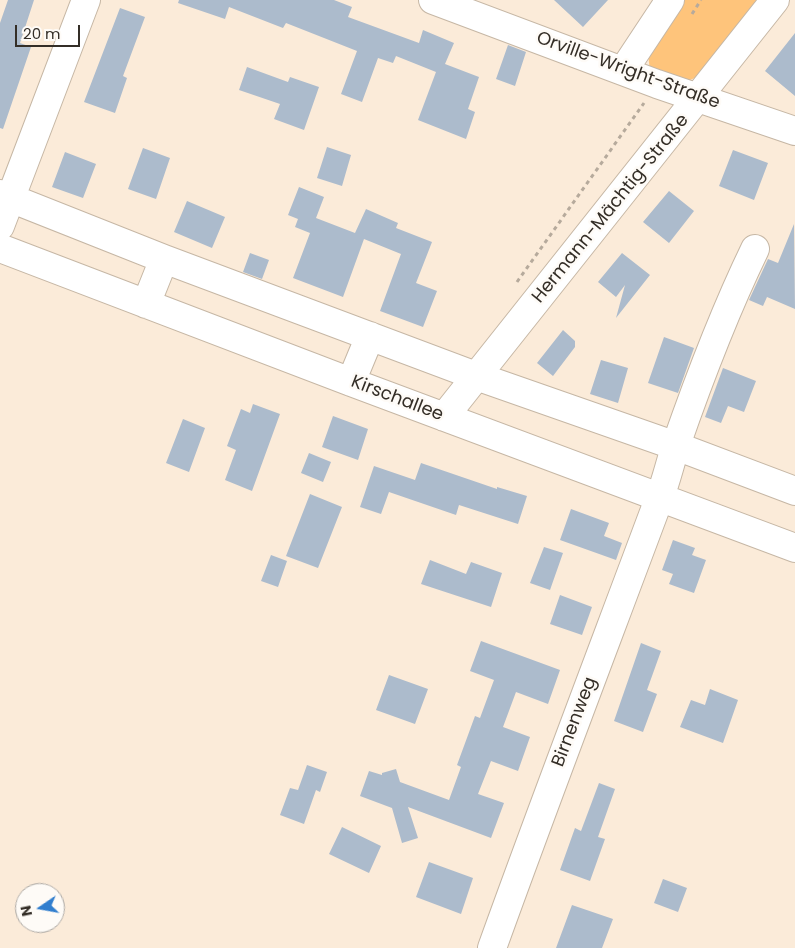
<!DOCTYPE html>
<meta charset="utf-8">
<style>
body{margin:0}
#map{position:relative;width:795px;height:948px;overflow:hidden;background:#fbebd9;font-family:Poppins,sans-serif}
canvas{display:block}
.north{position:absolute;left:15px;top:883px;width:50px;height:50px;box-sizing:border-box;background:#fefbf7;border:1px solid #ada9a4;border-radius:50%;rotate:258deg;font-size:14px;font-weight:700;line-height:20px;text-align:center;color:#342e27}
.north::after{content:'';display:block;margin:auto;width:18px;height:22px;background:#317ece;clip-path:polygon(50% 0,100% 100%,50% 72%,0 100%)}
.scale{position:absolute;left:15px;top:25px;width:65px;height:22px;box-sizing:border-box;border:2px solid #342e27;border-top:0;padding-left:6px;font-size:15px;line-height:18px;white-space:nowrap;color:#342e27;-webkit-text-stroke:4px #fefbf7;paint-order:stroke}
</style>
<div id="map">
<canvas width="795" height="948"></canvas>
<div class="north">N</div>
<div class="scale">20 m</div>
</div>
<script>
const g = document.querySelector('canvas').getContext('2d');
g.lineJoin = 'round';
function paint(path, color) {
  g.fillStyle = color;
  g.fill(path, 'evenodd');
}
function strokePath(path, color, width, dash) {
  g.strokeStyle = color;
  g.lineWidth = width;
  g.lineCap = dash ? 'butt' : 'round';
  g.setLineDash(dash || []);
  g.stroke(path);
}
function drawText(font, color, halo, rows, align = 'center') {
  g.font = font + ' Poppins,sans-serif';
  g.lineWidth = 5;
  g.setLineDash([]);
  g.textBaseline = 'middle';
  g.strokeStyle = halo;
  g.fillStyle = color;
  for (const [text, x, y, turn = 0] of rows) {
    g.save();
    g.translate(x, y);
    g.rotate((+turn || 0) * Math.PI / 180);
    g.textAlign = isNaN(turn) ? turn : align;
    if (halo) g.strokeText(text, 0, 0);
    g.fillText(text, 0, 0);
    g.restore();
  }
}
paint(new Path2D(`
 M 684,0 L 765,0 L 707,72 L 686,82 L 650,72 L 648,53 Z`), '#fec47b');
paint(new Path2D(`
 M 8,0 L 34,0 L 20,43 L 31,47 L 3,129 L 0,128 L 0,23 Z
 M 179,0 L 334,0 L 352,7 L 348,17 L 419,43 L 423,30 L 454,43 L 445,64 L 479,77 L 468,109 L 475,112 L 466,139 L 418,120 L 436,72 L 396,56 L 393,63 L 378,58 L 362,102 L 341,94 L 357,51 L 286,23 L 283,28 L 229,7 L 225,19 L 178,3 Z
 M 554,0 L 608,0 L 583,27 Z
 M 120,8 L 145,17 L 123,76 L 127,78 L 115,113 L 84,102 Z
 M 795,33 L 795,96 L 765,71 Z
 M 508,45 L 526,52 L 515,86 L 496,79 Z
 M 247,67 L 288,82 L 290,77 L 319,87 L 304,130 L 274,119 L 280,104 L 239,90 Z
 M 327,147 L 351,155 L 342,186 L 317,178 Z
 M 143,148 L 170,158 L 156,199 L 128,189 Z
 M 733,150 L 768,163 L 754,200 L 719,186 Z
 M 65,152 L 96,164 L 83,198 L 52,187 Z
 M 299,187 L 324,197 L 316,218 L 355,233 L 366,209 L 398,223 L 396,228 L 432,242 L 416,283 L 437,291 L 423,327 L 380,311 L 401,254 L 364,239 L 343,297 L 293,278 L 310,233 L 295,227 L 298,219 L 288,215 Z
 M 669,191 L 694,211 L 669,243 L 643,222 Z
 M 187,201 L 225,217 L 212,248 L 174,232 Z
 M 794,224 L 795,309 L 767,297 L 763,306 L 749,300 L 768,259 L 778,263 Z
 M 250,253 L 269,260 L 262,279 L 243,272 Z
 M 622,253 L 650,275 L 616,318 L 625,285 L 616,297 L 598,282 Z
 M 563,330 L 575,341 L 575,347 L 553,376 L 537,363 Z
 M 664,337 L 694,348 L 678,393 L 648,383 Z
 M 601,360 L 628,368 L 618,403 L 590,394 Z
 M 723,368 L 756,381 L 744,412 L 728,406 L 721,423 L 705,417 Z
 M 253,404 L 280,414 L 252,491 L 225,480 L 236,450 L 227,446 L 241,409 L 250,413 Z
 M 333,416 L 368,429 L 358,460 L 322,447 Z
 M 183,419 L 205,428 L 189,472 L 166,463 Z
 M 309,453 L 331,462 L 323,482 L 301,473 Z
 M 421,463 L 497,489 L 497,487 L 527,496 L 518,524 L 459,505 L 456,515 L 389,492 L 381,514 L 360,507 L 374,466 L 415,480 Z
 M 310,494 L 342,507 L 318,568 L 286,556 Z
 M 571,509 L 609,523 L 604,536 L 622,543 L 616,560 L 560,540 Z
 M 673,540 L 695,548 L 692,555 L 706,560 L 694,593 L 669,584 L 673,574 L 662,570 Z
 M 544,547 L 563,553 L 550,590 L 530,583 Z
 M 271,555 L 287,561 L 278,587 L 261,581 Z
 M 430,560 L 466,574 L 471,562 L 502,573 L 491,607 L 421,584 Z
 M 560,595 L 592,607 L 582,635 L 550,624 Z
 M 481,641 L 560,670 L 548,704 L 516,692 L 503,727 L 530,737 L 518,771 L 491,761 L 478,794 L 504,803 L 491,838 L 408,807 L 418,838 L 402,843 L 392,808 L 360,796 L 369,771 L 382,775 L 382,773 L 396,769 L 400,782 L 449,800 L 461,767 L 457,765 L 475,716 L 480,718 L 494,680 L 470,671 Z
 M 641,643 L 661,651 L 647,690 L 657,694 L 643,732 L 614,721 Z
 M 389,675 L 428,689 L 415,724 L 376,710 Z
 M 710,689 L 738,700 L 723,743 L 680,727 L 691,700 L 705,705 Z
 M 307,765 L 327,772 L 320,792 L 316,790 L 304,824 L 280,815 L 290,788 L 298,790 Z
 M 599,783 L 615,789 L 598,837 L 605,839 L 590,881 L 560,870 L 575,828 L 581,831 Z
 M 342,827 L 381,846 L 369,873 L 329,854 Z
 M 429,862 L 473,878 L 461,914 L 416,897 Z
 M 663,879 L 687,888 L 678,912 L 654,903 Z
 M 572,905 L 613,919 L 602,948 L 556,948 Z`), '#acbbcc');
const minor = new Path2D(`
 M 433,0 L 657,84 L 795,131
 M 623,71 L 670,0
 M 0,194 L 164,259 L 476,376 L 676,446 L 795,491
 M 0,226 L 86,0
 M 0,248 L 351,382 L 795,548
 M 146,304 L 164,259
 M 351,382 L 370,336
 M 444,417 L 775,0
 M 492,948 C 546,798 603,649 659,499 C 666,482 670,463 676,445 C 699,379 724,313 755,249`);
strokePath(minor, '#c6b7a5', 30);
strokePath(new Path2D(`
 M 692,14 L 701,0
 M 517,282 L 644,103`), '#b6aa9c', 3, [4, 4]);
strokePath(minor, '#fff', 28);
drawText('18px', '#342e27', '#fefbf7', [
 ["Orville-Wright-Straße",628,71,20],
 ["Hermann-Mächtig-Straße",611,209,-51],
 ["Kirschallee",397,399,21],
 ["Birnenweg",575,722,-69]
]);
</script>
